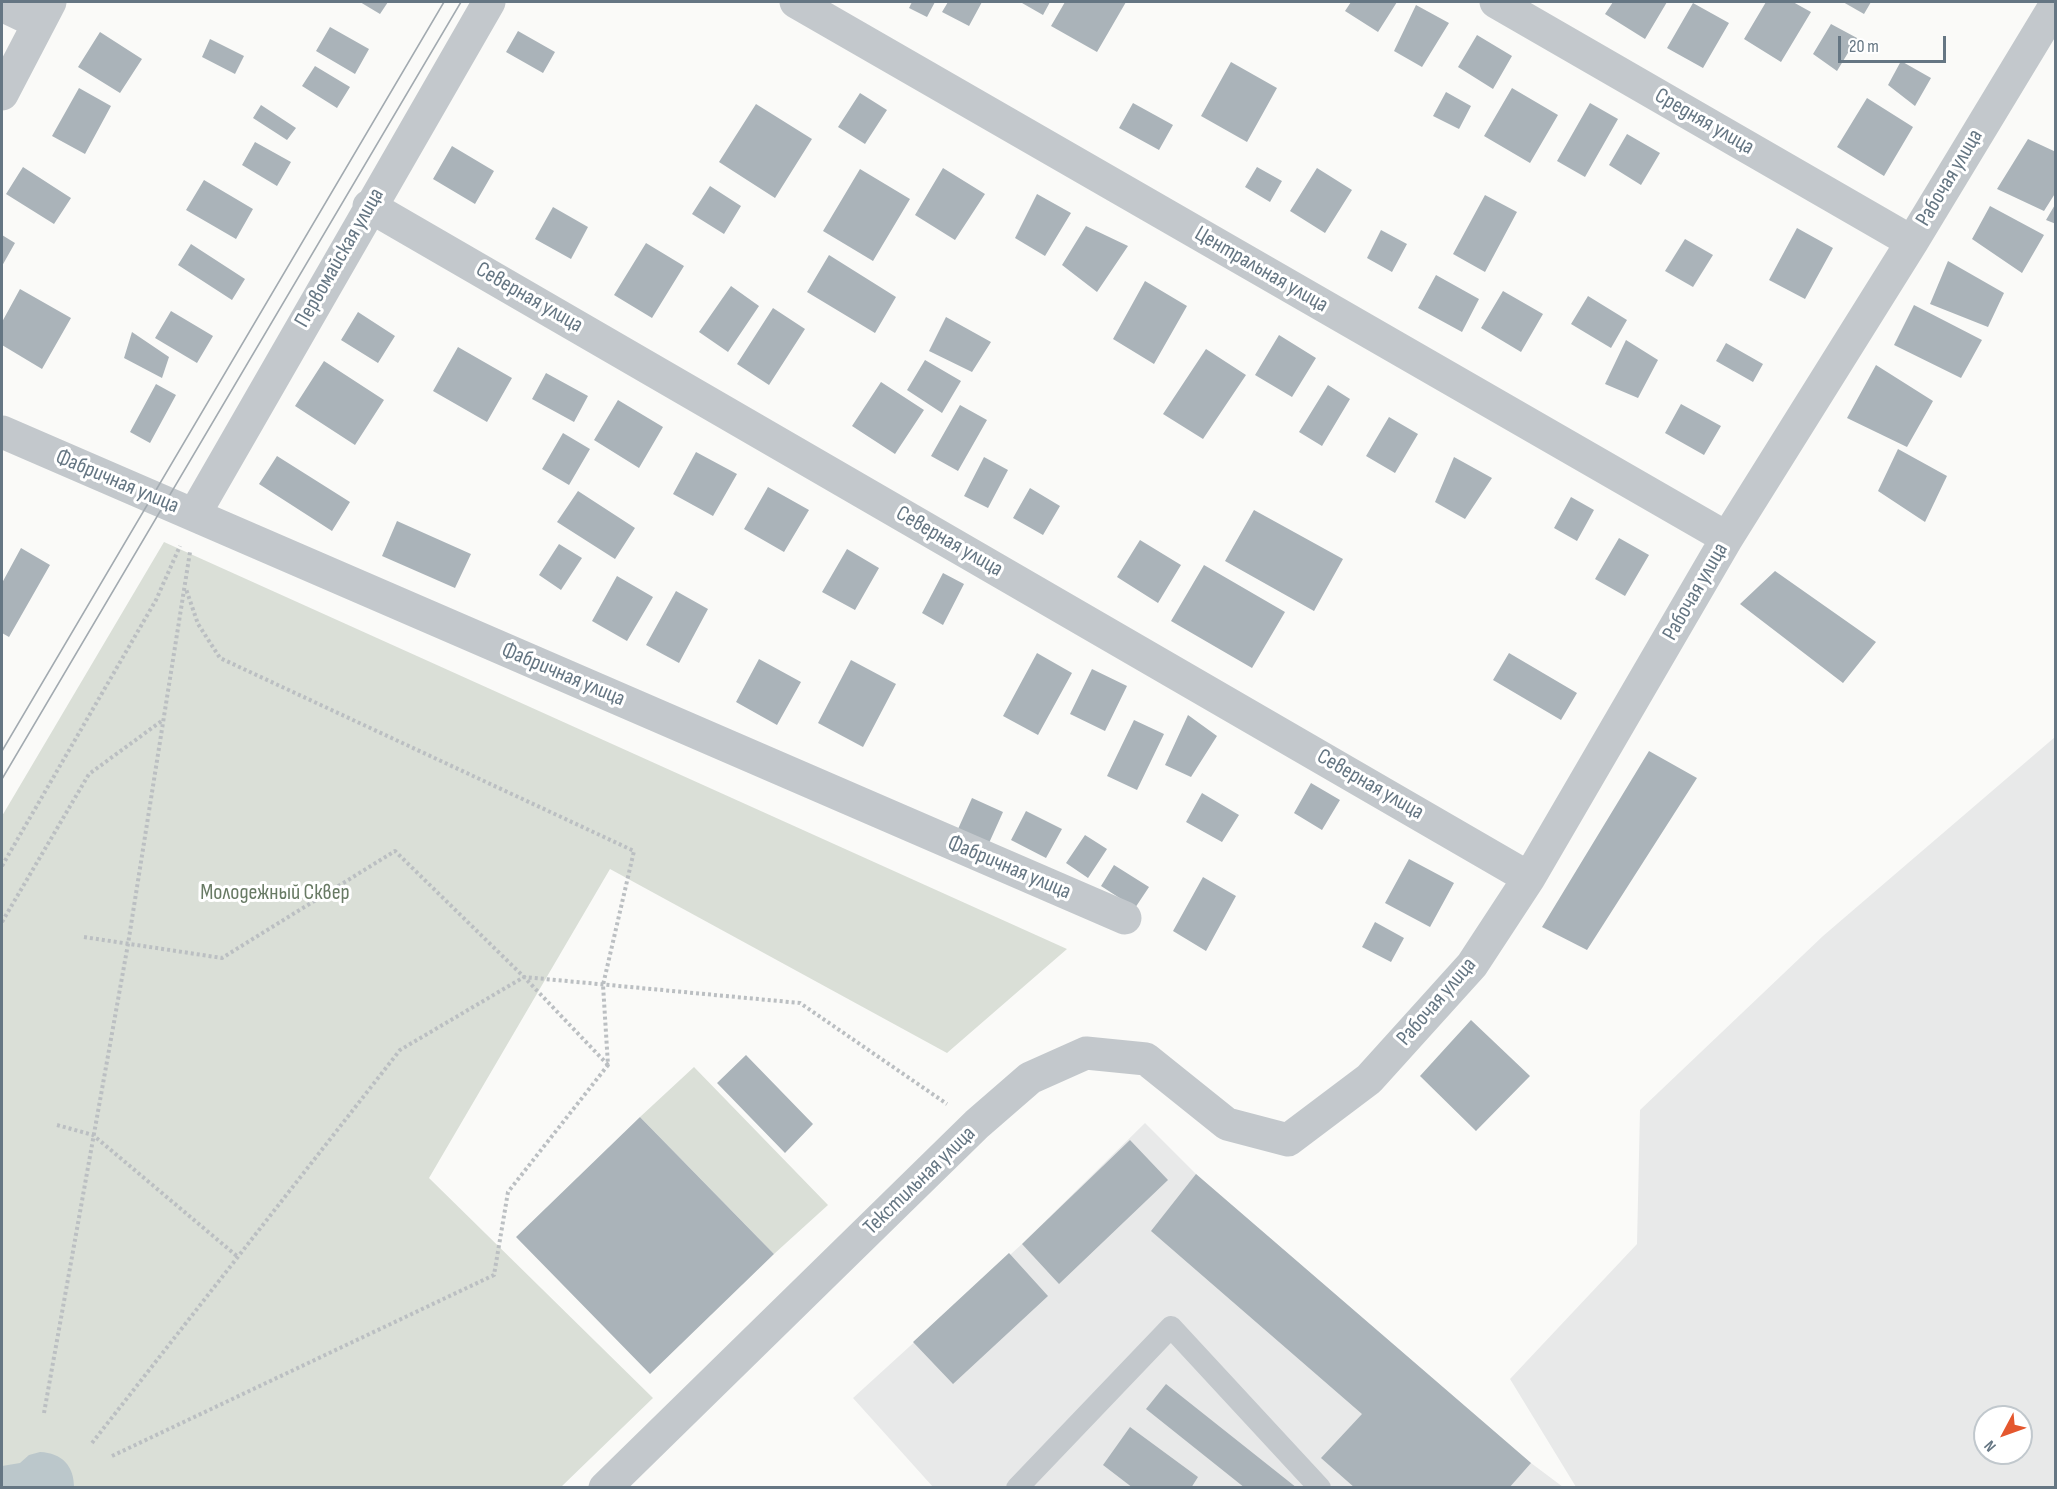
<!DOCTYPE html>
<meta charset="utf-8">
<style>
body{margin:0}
#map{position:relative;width:2057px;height:1489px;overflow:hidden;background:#fafaf8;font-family:"Sofia Sans Condensed",sans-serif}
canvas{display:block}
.frame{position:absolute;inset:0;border:3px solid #657683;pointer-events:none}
.north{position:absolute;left:1973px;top:1405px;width:60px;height:60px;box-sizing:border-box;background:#fff;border:2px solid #c1c8cd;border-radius:50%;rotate:229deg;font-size:16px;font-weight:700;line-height:24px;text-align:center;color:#657683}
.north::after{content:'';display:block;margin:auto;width:21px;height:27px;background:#e4572e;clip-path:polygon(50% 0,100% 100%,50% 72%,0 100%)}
.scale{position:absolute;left:1838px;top:36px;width:108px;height:27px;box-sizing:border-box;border:3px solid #657683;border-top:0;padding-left:8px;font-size:18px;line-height:21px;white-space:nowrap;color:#657683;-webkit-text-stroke:4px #fff;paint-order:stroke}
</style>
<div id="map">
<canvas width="2057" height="1489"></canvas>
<div class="frame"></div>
<div class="north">N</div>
<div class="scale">20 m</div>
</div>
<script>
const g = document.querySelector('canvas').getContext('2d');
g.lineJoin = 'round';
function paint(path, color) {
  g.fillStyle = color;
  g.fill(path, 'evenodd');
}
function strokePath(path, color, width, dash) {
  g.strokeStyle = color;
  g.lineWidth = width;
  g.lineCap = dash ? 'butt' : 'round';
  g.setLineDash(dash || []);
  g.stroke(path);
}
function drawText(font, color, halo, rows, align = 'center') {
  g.font = font + ' "Sofia Sans Condensed",sans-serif';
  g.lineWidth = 6;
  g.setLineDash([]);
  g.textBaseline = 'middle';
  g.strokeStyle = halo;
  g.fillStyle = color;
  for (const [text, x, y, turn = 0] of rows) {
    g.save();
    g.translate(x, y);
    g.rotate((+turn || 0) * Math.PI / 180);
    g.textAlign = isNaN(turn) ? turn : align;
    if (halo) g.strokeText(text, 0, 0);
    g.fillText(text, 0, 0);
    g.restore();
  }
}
paint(new Path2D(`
 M 2055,737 L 2055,1487 L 1576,1487 L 1510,1379 L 1637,1244 L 1640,1110 L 1823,936 ZM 1985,1417 L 2021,1417 L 2021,1453 L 1985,1453 Z
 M 1145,1123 L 1196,1174 L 1531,1463 L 1563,1487 L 933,1487 L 853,1398 L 1022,1244 Z`), '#e8e9e9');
paint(new Path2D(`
 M 164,542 L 1067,949 L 947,1053 L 610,869 L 429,1178 L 653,1398 L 561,1487 L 2,1488 L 2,816 Z
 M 694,1067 L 828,1205 L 774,1254 L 640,1117 Z`), '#dadfd7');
paint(new Path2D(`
 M 40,1452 C 62,1453 74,1466 74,1487 L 2,1487 L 2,1466 L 20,1463 L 29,1455 Z`), '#bbc7cb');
paint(new Path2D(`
 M 360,2 L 388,2 L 380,14 Z
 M 912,2 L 935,2 L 927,17 L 909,8 Z
 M 948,2 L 982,2 L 969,26 L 942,12 Z
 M 1023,2 L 1050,2 L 1043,15 L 1022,3 Z
 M 1065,2 L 1126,2 L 1097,52 L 1051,26 Z
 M 1351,2 L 1397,2 L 1378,32 L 1345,11 Z
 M 1613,2 L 1667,2 L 1645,39 L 1605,14 Z
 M 1766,2 L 1793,2 L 1811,12 L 1781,62 L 1744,39 Z
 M 1843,2 L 1871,2 L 1864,14 Z
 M 1693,3 L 1729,23 L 1703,68 L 1667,48 Z
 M 1416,5 L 1449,23 L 1422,67 L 1394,51 Z
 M 1831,24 L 1857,38 L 1837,71 L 1813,54 Z
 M 330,27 L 369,49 L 355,74 L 316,51 Z
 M 518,31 L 555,52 L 543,73 L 506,52 Z
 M 100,32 L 142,59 L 120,93 L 78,67 Z
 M 1477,35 L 1512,56 L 1493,89 L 1458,67 Z
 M 210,39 L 244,56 L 235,74 L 202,57 Z
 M 1901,61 L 1931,78 L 1915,106 L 1888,85 Z
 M 1231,62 L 1277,88 L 1247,142 L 1201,116 Z
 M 315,66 L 350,87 L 337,108 L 302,86 Z
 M 79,88 L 111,106 L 85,154 L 52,136 Z
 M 1512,88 L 1558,115 L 1530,163 L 1484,136 Z
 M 1446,92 L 1471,106 L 1459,129 L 1433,116 Z
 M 860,93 L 887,110 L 865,144 L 838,127 Z
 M 1867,98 L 1913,127 L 1884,176 L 1837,147 Z
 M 1133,103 L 1173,125 L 1159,150 L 1119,128 Z
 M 1590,103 L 1618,119 L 1585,177 L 1557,161 Z
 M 756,104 L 812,139 L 775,198 L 719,162 Z
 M 261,105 L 296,128 L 287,140 L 253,118 Z
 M 1627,134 L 1660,153 L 1641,185 L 1609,165 Z
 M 2028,139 L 2056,152 L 2056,192 L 2044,211 L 1997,189 Z
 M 255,142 L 291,162 L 277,186 L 242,165 Z
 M 452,146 L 494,171 L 475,204 L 433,179 Z
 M 23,167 L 71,198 L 54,224 L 6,194 Z
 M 1257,167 L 1282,181 L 1270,202 L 1245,187 Z
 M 943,168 L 985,194 L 955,240 L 915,215 Z
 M 1317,168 L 1352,190 L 1325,233 L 1290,211 Z
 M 860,169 L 910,199 L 873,261 L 823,231 Z
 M 204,180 L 253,209 L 236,239 L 186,210 Z
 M 710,186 L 741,206 L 724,234 L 692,214 Z
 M 1037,194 L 1071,213 L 1045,256 L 1015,238 Z
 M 1485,195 L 1517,212 L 1485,272 L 1453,254 Z
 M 2056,203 L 2056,224 L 2046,220 Z
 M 1990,206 L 2044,235 L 2022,273 L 1972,239 Z
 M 553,207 L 588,227 L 571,259 L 535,239 Z
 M 1086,226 L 1128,246 L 1097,292 L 1062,265 Z
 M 1797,228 L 1833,248 L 1805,299 L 1769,280 Z
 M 1381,230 L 1407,244 L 1392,272 L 1367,258 Z
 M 2,235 L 15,243 L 2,266 Z
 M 1685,239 L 1713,255 L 1693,287 L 1665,271 Z
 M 646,243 L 684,266 L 652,318 L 614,295 Z
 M 191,244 L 245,279 L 232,300 L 178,265 Z
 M 829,255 L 896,297 L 875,333 L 807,292 Z
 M 1948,261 L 2004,293 L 1988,327 L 1930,304 Z
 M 1436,275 L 1479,299 L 1462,332 L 1418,308 Z
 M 1145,281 L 1187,306 L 1154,364 L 1113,339 Z
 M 731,286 L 759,306 L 728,352 L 699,332 Z
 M 20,289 L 71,318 L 42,369 L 2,345 L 2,322 Z
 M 1503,291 L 1543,314 L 1521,352 L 1481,328 Z
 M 1588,296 L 1627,320 L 1611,348 L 1571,324 Z
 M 1914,305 L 1982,340 L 1961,378 L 1894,345 Z
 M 773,308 L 805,329 L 769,385 L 737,364 Z
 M 171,311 L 213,336 L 197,363 L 155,338 Z
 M 358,312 L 395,336 L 378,363 L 341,340 Z
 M 946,317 L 991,342 L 972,372 L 929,351 Z
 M 132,332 L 169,357 L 162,378 L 124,358 Z
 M 1279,335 L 1316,358 L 1292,397 L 1255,375 Z
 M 1626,340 L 1658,360 L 1638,398 L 1605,384 Z
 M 1726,343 L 1763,364 L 1753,382 L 1716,361 Z
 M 458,347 L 512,378 L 487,422 L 433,391 Z
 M 1206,349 L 1246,375 L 1203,439 L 1163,414 Z
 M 925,360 L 961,381 L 942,413 L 907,390 Z
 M 324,361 L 384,400 L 355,445 L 295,406 Z
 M 1876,365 L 1933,401 L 1907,447 L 1847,418 Z
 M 546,373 L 588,396 L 574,422 L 532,399 Z
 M 881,382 L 924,410 L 895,454 L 852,426 Z
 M 156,384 L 176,395 L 150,443 L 130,432 Z
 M 1328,385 L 1350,399 L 1322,446 L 1299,432 Z
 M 618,400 L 663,427 L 639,468 L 594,440 Z
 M 1681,404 L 1721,426 L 1704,455 L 1665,433 Z
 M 960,405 L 987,420 L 958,471 L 931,456 Z
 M 1389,417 L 1418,434 L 1395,473 L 1366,456 Z
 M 563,433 L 590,449 L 569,485 L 542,469 Z
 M 1898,449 L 1947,476 L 1925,522 L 1878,491 Z
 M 696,452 L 737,474 L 713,516 L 673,494 Z
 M 277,456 L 350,502 L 332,531 L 259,484 Z
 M 984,457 L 1008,470 L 988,508 L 964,496 Z
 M 1454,457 L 1492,478 L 1465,519 L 1435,502 Z
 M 768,487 L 809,510 L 784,552 L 744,529 Z
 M 1030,488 L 1060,506 L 1043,535 L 1013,518 Z
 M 578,491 L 635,528 L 615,559 L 557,522 Z
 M 1571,497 L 1594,510 L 1577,541 L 1554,528 Z
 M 1254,510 L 1343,559 L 1314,611 L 1225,561 Z
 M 397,521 L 471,554 L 455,588 L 382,556 Z
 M 1619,538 L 1649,555 L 1625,596 L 1595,579 Z
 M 1140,540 L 1181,565 L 1158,603 L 1117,577 Z
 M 559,544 L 582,558 L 561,590 L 539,575 Z
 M 21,548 L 50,565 L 9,637 L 2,633 L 2,583 Z
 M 847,549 L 879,568 L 855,610 L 822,592 Z
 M 1204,565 L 1285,612 L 1252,668 L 1171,621 Z
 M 1775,571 L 1876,642 L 1843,683 L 1740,604 Z
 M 943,573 L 964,584 L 943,625 L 922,613 Z
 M 617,576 L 653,597 L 627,641 L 592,621 Z
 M 676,591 L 708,609 L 679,663 L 646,645 Z
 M 1037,653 L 1072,673 L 1038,735 L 1003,716 Z
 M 1509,653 L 1577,693 L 1561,720 L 1493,680 Z
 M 759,659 L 801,682 L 777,725 L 736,702 Z
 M 851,660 L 896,684 L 863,747 L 818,723 Z
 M 1092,669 L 1127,686 L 1105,731 L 1070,714 Z
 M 1188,715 L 1217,736 L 1191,777 L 1165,765 Z
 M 1134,720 L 1164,734 L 1137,790 L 1107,776 Z
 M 1649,751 L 1697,778 L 1587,950 L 1542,927 Z
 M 1311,783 L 1340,800 L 1322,830 L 1294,813 Z
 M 1202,793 L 1239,815 L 1222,842 L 1186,822 Z
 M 972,798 L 1003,812 L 989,843 L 958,829 Z
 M 1026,811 L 1062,829 L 1046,858 L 1011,840 Z
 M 1085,835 L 1107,849 L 1088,878 L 1066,863 Z
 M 1409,859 L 1454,883 L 1430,927 L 1385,903 Z
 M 1114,865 L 1149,887 L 1135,908 L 1101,886 Z
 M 1203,877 L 1236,896 L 1206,951 L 1173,931 Z
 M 1375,922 L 1404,938 L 1391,962 L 1362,947 Z
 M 1471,1020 L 1530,1076 L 1476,1131 L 1420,1076 Z
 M 746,1055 L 813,1124 L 785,1153 L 717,1083 Z
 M 640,1117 L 774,1254 L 650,1374 L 516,1237 Z
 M 1130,1140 L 1168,1180 L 1059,1284 L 1022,1244 Z
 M 1196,1174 L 1531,1463 L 1509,1488 L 1355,1488 L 1321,1458 L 1362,1414 L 1151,1231 Z
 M 1009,1253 L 1048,1296 L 953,1384 L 913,1342 Z
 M 1166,1384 L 1297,1488 L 1245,1488 L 1146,1409 Z
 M 1130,1427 L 1198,1477 L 1191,1488 L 1133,1488 L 1103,1465 Z`), '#aab3b9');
strokePath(new Path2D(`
 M 2,866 L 156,600 L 180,546
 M 2,922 L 89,774 L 163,720
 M 84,937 L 222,958 L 395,851 L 524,977 L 608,1065
 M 57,1125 L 93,1135 L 238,1257
 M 44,1413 L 128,944 L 190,552
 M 92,1443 L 400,1050 L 524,977 L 800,1003 L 947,1104
 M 112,1456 L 494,1275 L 508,1192 L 608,1065 L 603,985 L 634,851 L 220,658 L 198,624 L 186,589`), '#bbbfc2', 4, [3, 3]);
strokePath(new Path2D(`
 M 1017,1488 L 1171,1327 L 1320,1488`), '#c3c8cc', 22);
strokePath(new Path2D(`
 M 796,2 L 1727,538
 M 1496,2 L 1912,242
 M 2,5 L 39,23
 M 2,94 L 50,2
 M 369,206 L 1529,878
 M 2,432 L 1125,918
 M 194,515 L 489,2
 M 605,1488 L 977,1124 L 1030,1078 L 1086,1053 L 1146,1059 L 1227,1124 L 1288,1140 L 1369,1079 L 1472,965 L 1529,878 L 1727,538 L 1912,242 L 2056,4`), '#c3c8cc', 33);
strokePath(new Path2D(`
 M 2,751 L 444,2
 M 2,779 L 461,2`), '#a2aab0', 1.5);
drawText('22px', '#657683', '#fff', [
 ["Средняя улица",1704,122,30],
 ["Рабочая улица",1950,178,-59],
 ["Первомайская улица",340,258,-60],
 ["Центральная улица",1261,270,30],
 ["Северная улица",529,298,30],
 ["Фабричная улица",117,482,23],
 ["Северная улица",949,542,30],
 ["Рабочая улица",1696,592,-60],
 ["Фабричная улица",563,675,23],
 ["Северная улица",1370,785,30],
 ["Фабричная улица",1009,868,23],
 ["Рабочая улица",1437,1002,-49],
 ["Текстильная улица",920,1181,-44]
]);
drawText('22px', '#687a64', '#fff', [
 ["Молодежный Сквер",275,893]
]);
</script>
